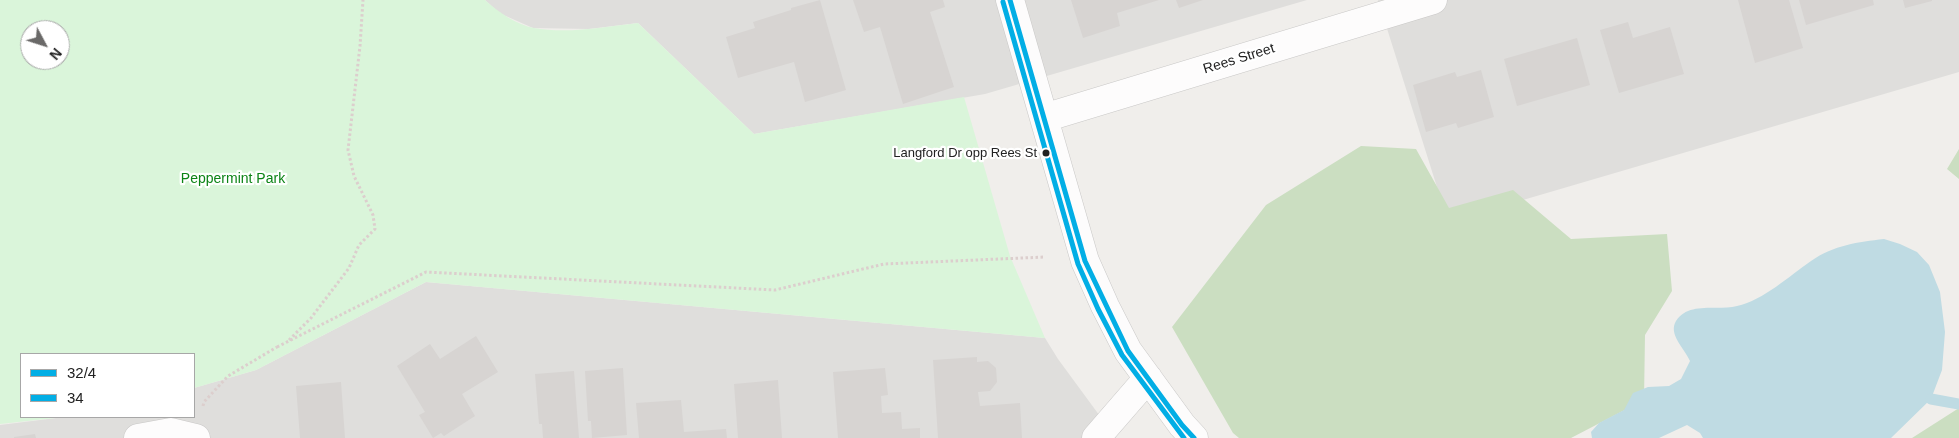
<!DOCTYPE html>
<style>
body{margin:0}
#map{position:relative;width:1959px;height:438px;overflow:hidden;background:#f0eeeb;font-family:Helvetica,sans-serif}
canvas{display:block}
.legend{position:absolute;left:20px;top:353px;width:175px;height:65px;box-sizing:border-box;background:#fff;border:1px solid #a7a7a7;margin:0;padding:6px 9px;list-style:none;font-size:15px;color:#222}
.legend li{display:flex;align-items:center;gap:10px;height:25px}
.legend b{width:25px;border:1px solid #a7a7a7}
.north{position:absolute;left:20px;top:20px;width:50px;height:50px;box-sizing:border-box;background:#fff;border:1px solid #a7a7a7;border-radius:50%;rotate:130deg;font-size:14px;font-weight:700;line-height:20px;text-align:center;color:#222}
.north::after{content:'';display:block;margin:auto;width:18px;height:22px;background:#6a6968;clip-path:polygon(50% 0,100% 100%,50% 72%,0 100%)}
</style>
<div id="map">
<canvas width="1959" height="438"></canvas>
<ul class="legend">
<li><b style="height:6px;background:#02aee5"></b>32/4</li>
<li><b style="height:6px;background:#02aee5"></b>34</li>
</ul>
<div class="north">N</div>
</div>
<script>
const g = document.querySelector('canvas').getContext('2d');
g.lineJoin = 'round';
function paint(path, color) {
  g.fillStyle = color;
  g.fill(path, 'evenodd');
}
function strokePath(path, color, width, dash) {
  g.strokeStyle = color;
  g.lineWidth = width;
  g.lineCap = dash ? 'butt' : 'round';
  g.setLineDash(dash || []);
  g.stroke(path);
}
function drawText(font, color, halo, rows, align = 'center') {
  g.font = font + ' Helvetica,sans-serif';
  g.lineWidth = 4.5;
  g.setLineDash([]);
  g.textBaseline = 'middle';
  g.strokeStyle = halo;
  g.fillStyle = color;
  for (const [text, x, y, turn = 0] of rows) {
    g.save();
    g.translate(x, y);
    g.rotate((+turn || 0) * Math.PI / 180);
    g.textAlign = isNaN(turn) ? turn : align;
    if (halo) g.strokeText(text, 0, 0);
    g.fillText(text, 0, 0);
    g.restore();
  }
}
paint(new Path2D(`
 M 485,0 L 1307,0 L 985,94 L 754,134 L 638,23 L 589,29 L 533,28 L 499,13 Z
 M 1378,0 L 1959,0 L 1959,72 L 1448,222 Z
 M 426,282 L 1045,338 L 1058,359 L 1116,438 L 0,438 L 0,425 L 64,417 L 194,417 L 194,388 L 256,370 Z`), '#dfdedc');
paint(new Path2D(`
 M 1361,146 L 1416,149 L 1449,208 L 1513,190 L 1571,239 L 1667,234 L 1672,291 L 1645,335 L 1644,400 L 1571,438 L 1239,438 L 1233,433 L 1172,327 L 1266,205 Z
 M 1959,149 L 1959,179 L 1947,169 Z
 M 1959,408 L 1959,438 L 1912,438 Z`), '#cbdec1');
paint(new Path2D(`
 M 0,0 L 485,0 C 498,12 517,25 534,28 C 568,34 604,27 638,23 L 754,134 L 964,97 L 1010,256 L 1045,338 L 426,282 L 256,370 L 194,388 L 194,354 L 21,354 L 21,417 L 64,417 L 0,424 ZM 30,30 L 60,30 L 60,60 L 30,60 Z`), '#daf5da');
paint(new Path2D(`
 M 1884,239 L 1900,244 L 1917,252 L 1929,265 L 1940,292 L 1945,332 L 1942,370 L 1931,399 L 1891,438 L 1703,438 L 1700,433 L 1687,425 L 1659,438 L 1592,438 L 1591,432 L 1599,423 L 1624,410 L 1633,393 L 1648,387 L 1669,386 L 1681,379 L 1690,361 C 1684,348 1668,334 1676,321 C 1688,301 1719,311 1737,306 C 1764,300 1789,276 1811,261 C 1834,245 1858,242 1884,239 Z`), '#bfdbe3');
strokePath(new Path2D(`
 M 1931,399 L 1959,404`), '#bfdbe3', 11);
paint(new Path2D(`
 M 820,0 L 846,90 L 805,102 L 794,62 L 738,78 L 726,37 L 755,28 L 753,22 L 791,10 L 791,8 Z
 M 853,0 L 943,0 L 945,7 L 930,12 L 954,87 L 903,104 L 880,27 L 864,32 Z
 M 1071,0 L 1159,0 L 1117,13 L 1120,26 L 1083,38 Z
 M 1176,0 L 1203,0 L 1179,8 Z
 M 1738,0 L 1789,0 L 1803,48 L 1755,63 Z
 M 1799,0 L 1873,0 L 1874,5 L 1806,25 Z
 M 1903,0 L 1932,0 L 1932,1 L 1905,8 Z
 M 1628,22 L 1633,38 L 1670,27 L 1684,74 L 1619,93 L 1600,30 Z
 M 1577,38 L 1590,85 L 1517,106 L 1504,59 Z
 M 1481,70 L 1494,117 L 1458,128 L 1456,123 L 1426,132 L 1413,85 L 1455,72 L 1457,77 Z
 M 476,336 L 498,372 L 462,394 L 475,416 L 444,436 L 441,433 L 433,438 L 419,415 L 425,412 L 397,366 L 430,344 L 440,359 Z
 M 977,357 L 977,362 L 988,361 L 996,368 L 997,382 L 990,391 L 978,392 L 980,406 L 1020,403 L 1022,438 L 938,438 L 933,360 Z
 M 623,368 L 627,435 L 592,438 L 591,421 L 588,421 L 585,371 Z
 M 885,368 L 888,395 L 881,396 L 882,413 L 901,412 L 902,429 L 920,428 L 920,438 L 838,438 L 833,372 Z
 M 574,371 L 579,438 L 543,438 L 542,424 L 539,424 L 535,374 Z
 M 778,380 L 782,438 L 738,438 L 734,384 Z
 M 341,382 L 345,438 L 300,438 L 296,386 Z
 M 681,400 L 684,432 L 726,429 L 727,438 L 639,438 L 636,403 Z
 M 35,434 L 36,438 L 14,438 L 14,437 Z`), '#d7d4d2');
const minor = new Path2D(`
 M 1010,0 L 1085,261 L 1105,306 L 1128,351 L 1182,425 L 1194,438
 M 1044,118 L 1433,0
 M 138,438 L 171,432 L 196,438
 M 1096,438 L 1148,378`);
strokePath(minor, '#c9c8c7', 29);
strokePath(new Path2D(`
 M 289,340 L 311,318 L 349,268 L 359,245 L 375,229 L 373,215 L 354,176 L 348,150 L 360,46 L 363,0
 M 277,347 L 426,272 L 775,290 L 884,264 L 1045,257
 M 203,406 L 204,402 L 228,376 L 277,347`), '#dccecd', 3, [2.5, 2.5]);
strokePath(minor, '#fdfcfc', 28);
strokePath(new Path2D(`
 M 1010,0 L 1085,261 L 1128,351 L 1182,425 L 1194,438`), '#02aee5', 5);
strokePath(new Path2D(`
 M 1003,2 L 1078,264 L 1098,309 L 1122,355 L 1184,438`), '#02aee5', 5);
for (const [x, y, r, color] of [
 [1046,153,4.5,"#222"]
]) {
  const dot = new Path2D();
  dot.arc(x, y, r, 0, 2 * Math.PI);
  g.fillStyle = color;
  g.fill(dot);
  strokePath(dot, '#fff', 2);
}
drawText('13px', '#222', '#fff', [
 ["Langford Dr opp Rees St",1037,153]
], 'right');
drawText('14px', '#222', '#fff', [
 ["Rees Street",1239,59,-17]
]);
drawText('14px', '#0c8416', '#fff', [
 ["Peppermint Park",233,179]
]);
</script>
